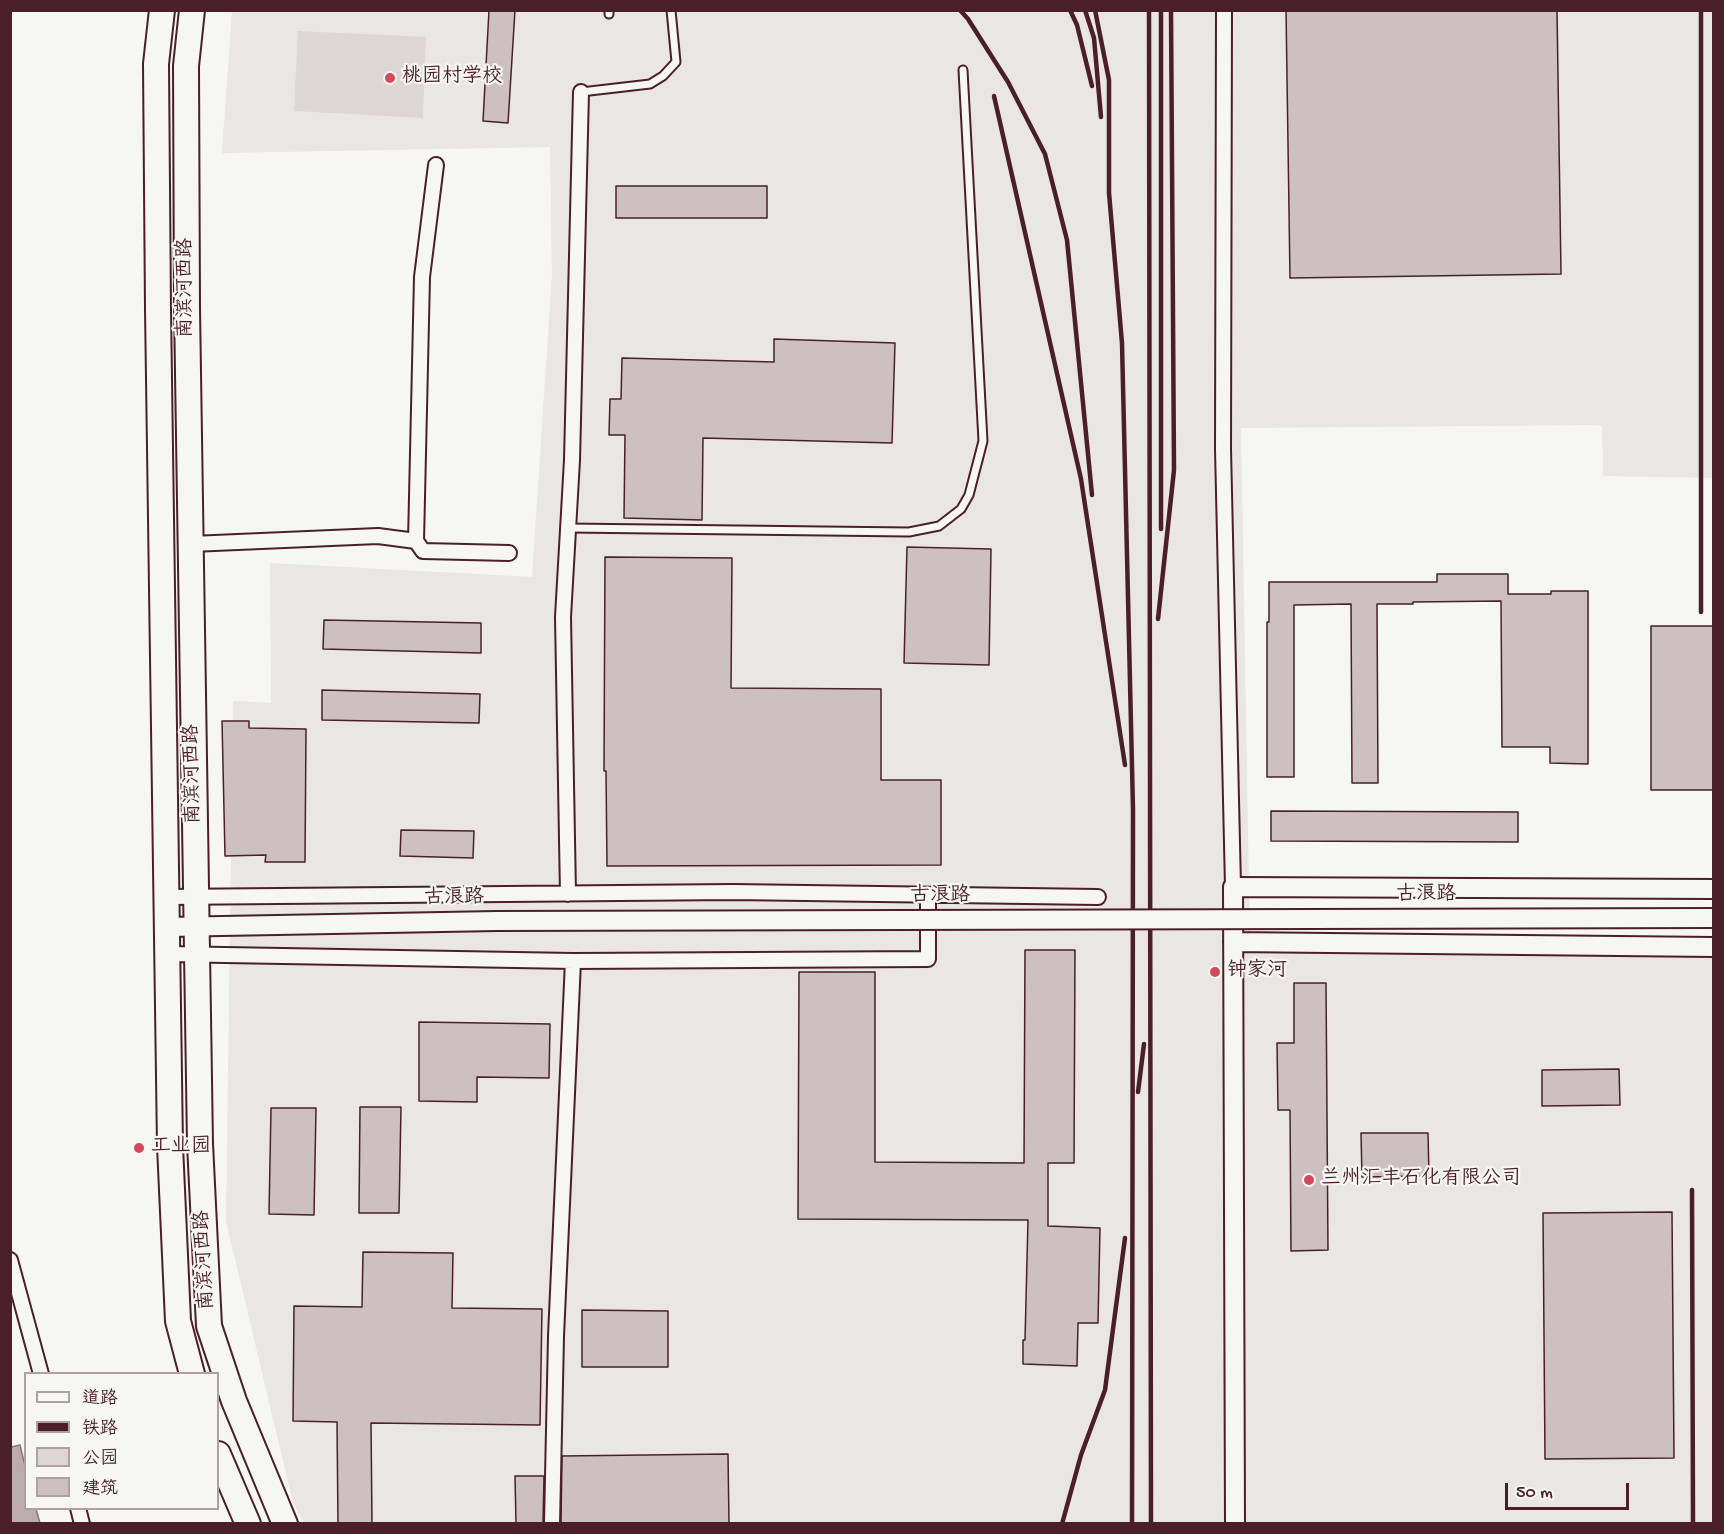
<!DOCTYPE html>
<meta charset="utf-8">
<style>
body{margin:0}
#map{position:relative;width:1724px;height:1534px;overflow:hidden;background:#f6f6f2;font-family:"Gochi Hand","LXGW WenKai TC",sans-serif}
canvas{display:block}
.frame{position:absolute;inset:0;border:12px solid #4a1f2b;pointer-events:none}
.legend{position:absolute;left:24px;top:1372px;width:195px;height:138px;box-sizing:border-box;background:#f6f6f2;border:2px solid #b1a0a2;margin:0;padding:8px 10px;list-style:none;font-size:18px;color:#4a1f2b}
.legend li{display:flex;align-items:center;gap:12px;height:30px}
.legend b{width:30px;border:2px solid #b1a0a2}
.scale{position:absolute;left:1505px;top:1483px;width:124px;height:27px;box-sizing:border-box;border:3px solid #4a1f2b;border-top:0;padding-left:8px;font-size:18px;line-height:21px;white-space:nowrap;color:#4a1f2b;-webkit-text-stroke:4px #f6f6f2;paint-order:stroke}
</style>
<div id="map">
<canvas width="1724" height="1534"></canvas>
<div class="frame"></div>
<ul class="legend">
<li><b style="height:8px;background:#f6f6f2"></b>道路</li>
<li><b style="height:8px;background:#4a1f2b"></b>铁路</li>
<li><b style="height:16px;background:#ddd6d5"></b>公园</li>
<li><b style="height:16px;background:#ccc1c0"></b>建筑</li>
</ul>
<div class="scale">50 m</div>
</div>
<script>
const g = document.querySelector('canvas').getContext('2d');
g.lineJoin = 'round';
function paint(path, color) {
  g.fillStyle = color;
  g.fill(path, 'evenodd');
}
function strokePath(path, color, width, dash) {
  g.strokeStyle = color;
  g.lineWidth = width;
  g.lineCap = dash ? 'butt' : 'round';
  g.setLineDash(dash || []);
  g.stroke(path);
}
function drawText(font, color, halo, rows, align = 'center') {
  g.font = font + ' "Gochi Hand","LXGW WenKai TC",sans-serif';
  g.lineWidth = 4.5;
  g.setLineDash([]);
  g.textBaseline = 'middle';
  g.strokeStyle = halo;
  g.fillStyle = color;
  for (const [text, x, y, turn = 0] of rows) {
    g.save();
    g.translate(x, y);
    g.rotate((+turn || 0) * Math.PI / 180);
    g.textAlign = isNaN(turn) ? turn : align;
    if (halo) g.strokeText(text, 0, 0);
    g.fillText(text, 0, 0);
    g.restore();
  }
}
paint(new Path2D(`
 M 232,11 L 1713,11 L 1713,478 L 1603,476 L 1602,425 L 1241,428 L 1250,951 L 1713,951 L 1713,1523 L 304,1523 L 293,1503 L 226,1221 L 233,701 L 271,703 L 270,563 L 532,577 L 552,275 L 550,147 L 222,153 Z`), '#e9e6e3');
paint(new Path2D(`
 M 298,31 L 426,37 L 423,118 L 294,111 Z`), '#ddd6d5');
const water = new Path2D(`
 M 20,1445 L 25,1466 L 26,1508 L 36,1509 L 40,1523 L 11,1523 L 11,1447 Z`);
paint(water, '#bbadae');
strokePath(water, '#8e747a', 1.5);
const building = new Path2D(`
 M 489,10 L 515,10 L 508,123 L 483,121 Z
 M 1286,10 L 1557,10 L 1561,274 L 1290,278 Z
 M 616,186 L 767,186 L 767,218 L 616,218 Z
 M 774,339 L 895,343 L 892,443 L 703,438 L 702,520 L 624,518 L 625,435 L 609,435 L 610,399 L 621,399 L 622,358 L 774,362 Z
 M 907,547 L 991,549 L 989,665 L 904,663 Z
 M 605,557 L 732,558 L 731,688 L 881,689 L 881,780 L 941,780 L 941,865 L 607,866 L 606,771 L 604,771 Z
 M 1437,574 L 1508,574 L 1508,594 L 1551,594 L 1551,591 L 1588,591 L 1588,764 L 1550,763 L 1550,747 L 1502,747 L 1501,601 L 1413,602 L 1413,604 L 1377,604 L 1378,783 L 1352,783 L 1351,604 L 1294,605 L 1294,777 L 1267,777 L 1267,622 L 1269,622 L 1269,582 L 1437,582 Z
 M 324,620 L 481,623 L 481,653 L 323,649 Z
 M 1651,626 L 1713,626 L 1713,790 L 1651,790 Z
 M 322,690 L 480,694 L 479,723 L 322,720 Z
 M 222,721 L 249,721 L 249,728 L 306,729 L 305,862 L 265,862 L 266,855 L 225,856 Z
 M 1271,811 L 1518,812 L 1518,842 L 1271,841 Z
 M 401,830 L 474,831 L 473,858 L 400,856 Z
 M 1025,950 L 1075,950 L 1074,1163 L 1048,1163 L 1048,1226 L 1100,1228 L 1098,1323 L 1078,1323 L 1077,1366 L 1023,1364 L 1023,1340 L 1025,1340 L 1028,1220 L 798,1219 L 799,972 L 875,972 L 875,1162 L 1024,1163 Z
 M 1294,983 L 1326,983 L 1328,1250 L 1291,1251 L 1290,1110 L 1278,1110 L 1277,1043 L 1294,1043 Z
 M 419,1022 L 550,1024 L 549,1078 L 477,1077 L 477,1102 L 419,1101 Z
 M 1619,1069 L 1620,1105 L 1542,1106 L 1542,1070 Z
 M 360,1107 L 401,1107 L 399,1213 L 359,1213 Z
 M 271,1108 L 316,1108 L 314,1215 L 269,1214 Z
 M 1361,1133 L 1428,1133 L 1429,1176 L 1362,1177 Z
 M 1672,1212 L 1674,1458 L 1545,1459 L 1543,1213 Z
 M 363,1252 L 453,1253 L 452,1308 L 542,1309 L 540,1425 L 371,1423 L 372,1524 L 338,1524 L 337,1422 L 293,1421 L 294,1306 L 362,1307 Z
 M 582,1310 L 668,1311 L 668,1367 L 582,1367 Z
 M 728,1454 L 729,1524 L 561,1524 L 562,1456 Z
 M 515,1476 L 544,1476 L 543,1524 L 516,1524 Z`);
paint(building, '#ccc1c0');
strokePath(building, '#4a1f2b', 1.5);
const lane = new Path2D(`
 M 609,14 L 609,10
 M 581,92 L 650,84 L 663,76 L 676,62 L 671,10
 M 568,528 L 909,532 L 939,526 L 961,509 L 969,495 L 983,441 L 963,70`);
const street = new Path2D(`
 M 1224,10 L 1223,449 L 1233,887
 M 416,541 L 423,551 L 509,553
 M 191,544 L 378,536 L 416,541 L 422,277 L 436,165
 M 568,894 L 563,617 L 572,460 L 581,92
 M 166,897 L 733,892 L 1098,897
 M 167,954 L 573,961 L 928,959 L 928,895
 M 10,1260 L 41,1374
 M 78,1508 L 82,1524
 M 552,1524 L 556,1336 L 573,961`);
const secondary = new Path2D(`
 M 167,927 L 497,921
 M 1233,942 L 1714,947
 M 1235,1524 L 1233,887 L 1714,889`);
const highway = new Path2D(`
 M 162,10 L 156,64 L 158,309 L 170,1146 L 178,1321 L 192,1374
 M 192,10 L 186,66 L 187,308 L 200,1144 L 209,1326 L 234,1401 L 285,1524
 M 218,1454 L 248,1524`);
strokePath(lane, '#4a1f2b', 11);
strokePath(street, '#4a1f2b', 18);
strokePath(secondary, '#4a1f2b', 22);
strokePath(highway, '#4a1f2b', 28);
strokePath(lane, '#f6f6f2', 7);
strokePath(street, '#f6f6f2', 14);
strokePath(secondary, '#f6f6f2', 18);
strokePath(highway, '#f6f6f2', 24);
strokePath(new Path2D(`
 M 960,10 L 968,19 L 1008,82 L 1045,154 L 1067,240 L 1092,495
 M 1070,10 L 1077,25 L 1092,86
 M 1085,10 L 1094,38 L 1101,117
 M 1095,10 L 1109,80 L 1109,193 L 1122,343 L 1133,809 L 1132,1524
 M 1149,10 L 1151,1524
 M 1161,10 L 1161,529
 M 1701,10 L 1701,612
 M 994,96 L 1081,479 L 1125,765
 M 1158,619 L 1174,470 L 1171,10
 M 1138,1092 L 1144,1044
 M 1692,1190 L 1693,1524
 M 1062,1524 L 1081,1455 L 1105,1390 L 1125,1238`), '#4a1f2b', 4.5);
const secondaryBridge = new Path2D(`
 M 497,921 L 1714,918`);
strokePath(secondaryBridge, '#4a1f2b', 22, []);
strokePath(secondaryBridge, '#f6f6f2', 18);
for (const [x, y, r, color] of [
 [390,78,6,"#d1495b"],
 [1215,972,6,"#d1495b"],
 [139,1148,6,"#d1495b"],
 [1309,1180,6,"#d1495b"]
]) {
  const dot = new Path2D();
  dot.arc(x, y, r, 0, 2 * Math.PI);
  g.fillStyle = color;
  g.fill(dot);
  strokePath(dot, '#f6f6f2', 2);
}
drawText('20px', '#4a1f2b', '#f6f6f2', [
 ["桃园村学校",402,78],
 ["钟家河",1227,972],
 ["工业园",151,1148],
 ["兰州汇丰石化有限公司",1321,1180]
], 'left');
drawText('20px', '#4a1f2b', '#f6f6f2', [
 ["南滨河西路",187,288,-90],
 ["南滨河西路",194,774,-91],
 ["古浪路",1426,896],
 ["古浪路",940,897],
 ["古浪路",454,899,-1],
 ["南滨河西路",206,1260,-93]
]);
</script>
